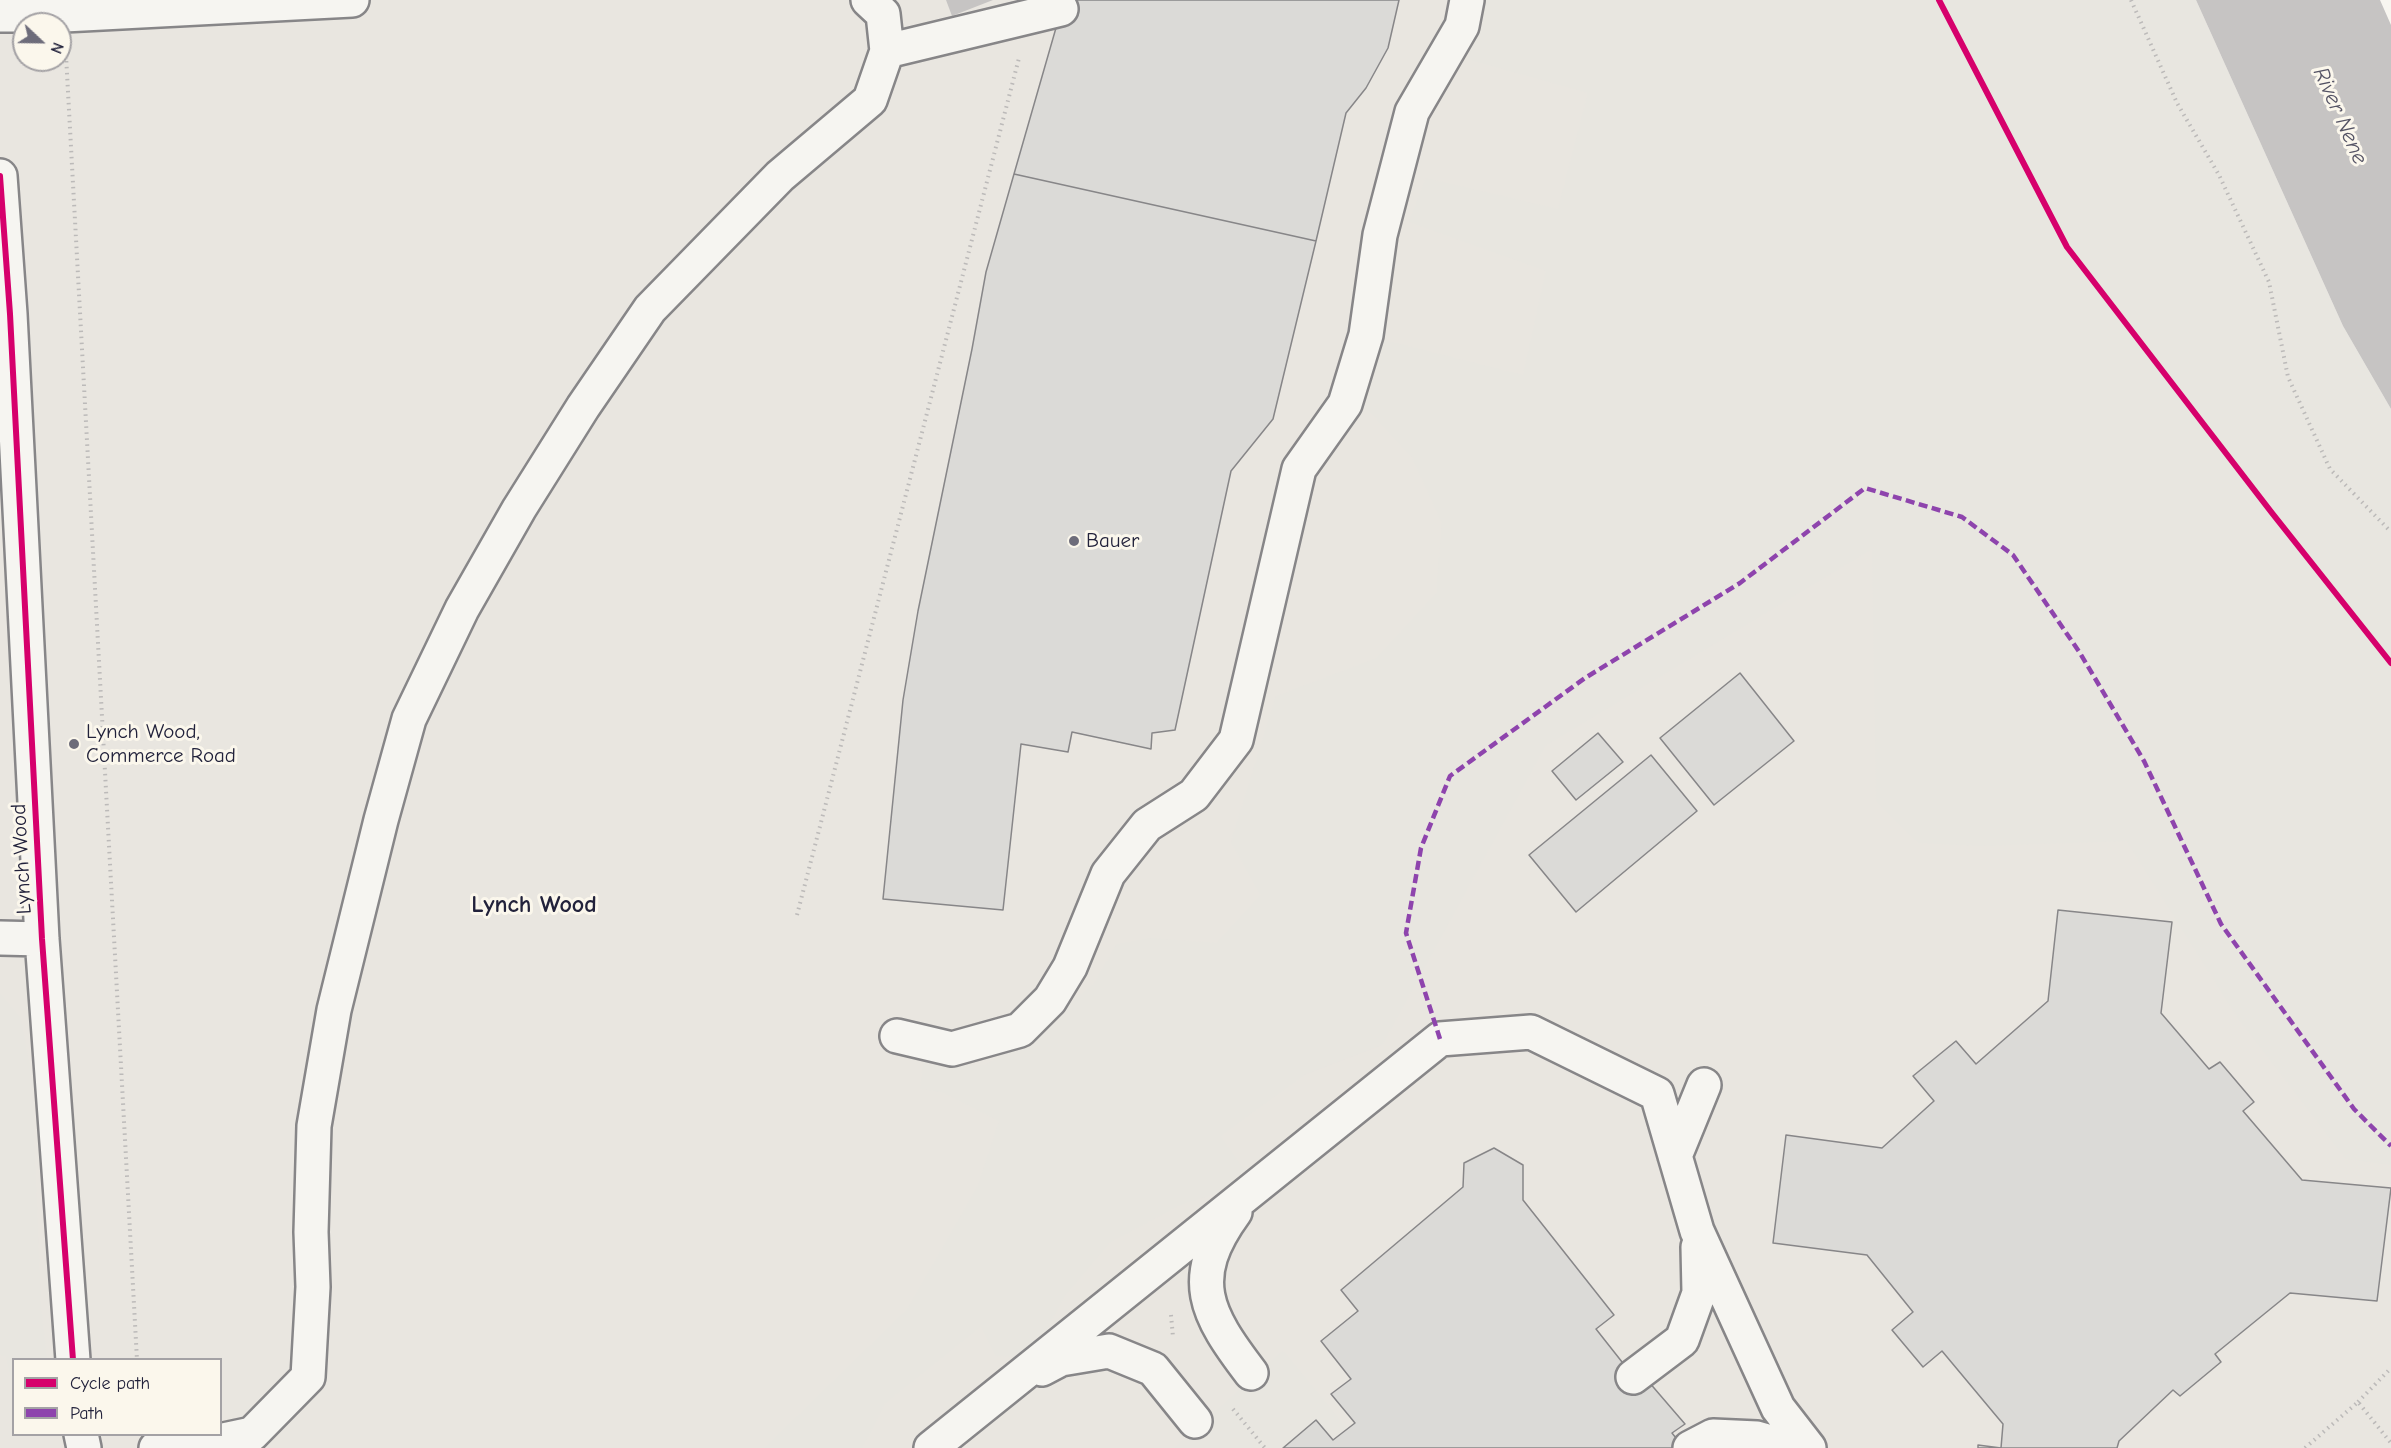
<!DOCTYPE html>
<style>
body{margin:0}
#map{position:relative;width:2391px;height:1448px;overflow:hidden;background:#f8f6f0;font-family:"Comic Neue",sans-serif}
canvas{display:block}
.legend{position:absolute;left:12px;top:1358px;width:210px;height:78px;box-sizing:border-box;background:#fbf7ec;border:2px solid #a4a2a5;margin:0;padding:8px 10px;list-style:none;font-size:18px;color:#22223b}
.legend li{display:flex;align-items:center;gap:12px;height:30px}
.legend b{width:30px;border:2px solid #a4a2a5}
.north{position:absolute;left:12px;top:12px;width:60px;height:60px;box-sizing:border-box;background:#fbf7ec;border:2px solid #a4a2a5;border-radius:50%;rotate:112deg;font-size:16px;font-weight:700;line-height:24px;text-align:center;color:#22223b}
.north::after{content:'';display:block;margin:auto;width:21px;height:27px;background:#6d6c7a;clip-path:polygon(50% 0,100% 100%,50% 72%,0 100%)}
</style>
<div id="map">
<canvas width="2391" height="1448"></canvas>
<ul class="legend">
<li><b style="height:8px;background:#d6006c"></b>Cycle path</li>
<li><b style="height:8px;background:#8e44ad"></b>Path</li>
</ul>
<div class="north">N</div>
</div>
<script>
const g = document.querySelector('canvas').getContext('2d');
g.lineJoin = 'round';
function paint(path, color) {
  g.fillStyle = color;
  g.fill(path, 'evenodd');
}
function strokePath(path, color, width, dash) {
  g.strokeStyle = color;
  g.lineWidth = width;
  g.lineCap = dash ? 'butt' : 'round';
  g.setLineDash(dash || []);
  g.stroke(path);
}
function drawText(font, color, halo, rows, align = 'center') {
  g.font = font + ' "Comic Neue",sans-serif';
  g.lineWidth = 6;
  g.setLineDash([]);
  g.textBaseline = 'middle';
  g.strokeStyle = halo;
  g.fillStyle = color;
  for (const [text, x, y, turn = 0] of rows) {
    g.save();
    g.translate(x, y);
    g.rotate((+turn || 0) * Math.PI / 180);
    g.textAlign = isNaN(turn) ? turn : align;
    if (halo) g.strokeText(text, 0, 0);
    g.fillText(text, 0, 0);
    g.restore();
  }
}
paint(new Path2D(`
 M 0,0 L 1794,0 L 2391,958 L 2391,1448 L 0,1448 ZM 24,24 L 60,24 L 60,60 L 24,60 ZM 14,1360 L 220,1360 L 220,1434 L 14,1434 Z`), '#e9e6e0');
paint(new Path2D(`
 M 1486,0 L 2196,0 L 2343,326 L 2391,409 L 2391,1165 L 2346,1159 L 2236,1015 L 2127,841 L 1980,846 L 1919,843 L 1876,801 L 1872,549 L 1545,746 L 1382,1045 L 1304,1075 L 1220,1136 L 1253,1183 L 1182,1204 L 1109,1243 L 1065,1295 L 1031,1358 L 996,1356 L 981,1326 L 885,1403 L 862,1448 L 765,1448 L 907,1310 L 978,1186 L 999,1121 L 942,1092 L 920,1089 L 924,1056 L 982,1066 L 1017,1047 L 1093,985 L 1117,944 L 1150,938 L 1217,943 L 1261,895 L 1231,842 L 1276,696 L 1377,658 L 1436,594 L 1442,523 L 1412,457 L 1365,406 L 1384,340 L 1523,375 L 1546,271 L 1409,222 L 1426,178 L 1558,209 L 1588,93 L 1467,59 Z
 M 0,994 L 21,1019 L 32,1078 L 41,1307 L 47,1359 L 14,1360 L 13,1384 L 6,1356 L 0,1355 Z
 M 1283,1351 L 1347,1429 L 1333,1440 L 1316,1420 L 1283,1448 L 1175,1448 Z`), '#e8e6e0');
paint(new Path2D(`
 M 946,0 L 993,0 L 952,16 Z
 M 2196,0 L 2380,0 L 2391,25 L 2391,409 L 2343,326 Z`), '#c6c4c3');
const building = new Path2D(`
 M 1064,0 L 1399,0 L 1388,48 L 1366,88 L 1346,113 L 1316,241 L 1014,174 Z
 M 1014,174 L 1316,241 L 1273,419 L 1231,471 L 1175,730 L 1152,733 L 1151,749 L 1072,732 L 1068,752 L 1021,744 L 1003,910 L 883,899 L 903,700 L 918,611 L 972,349 L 986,272 Z
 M 1740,673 L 1794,741 L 1714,805 L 1660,738 Z
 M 1598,733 L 1623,762 L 1576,800 L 1552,771 Z
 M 1651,755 L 1697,811 L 1576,912 L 1529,855 Z
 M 2058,910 L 2172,922 L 2161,1013 L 2209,1069 L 2220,1062 L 2254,1102 L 2243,1111 L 2302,1180 L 2391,1188 L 2377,1301 L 2290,1293 L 2215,1354 L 2221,1362 L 2180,1396 L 2173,1390 L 2119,1441 L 2117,1448 L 1978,1448 L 1978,1445 L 2001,1448 L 2003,1424 L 1942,1351 L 1923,1367 L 1892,1330 L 1913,1312 L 1867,1255 L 1773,1243 L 1786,1135 L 1882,1148 L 1934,1101 L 1913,1076 L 1956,1041 L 1976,1064 L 2048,1001 Z
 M 1494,1148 L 1523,1165 L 1523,1200 L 1614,1315 L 1596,1329 L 1641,1386 L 1648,1381 L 1685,1424 L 1672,1433 L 1684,1448 L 1283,1448 L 1316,1420 L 1333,1440 L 1355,1423 L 1331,1394 L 1351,1379 L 1321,1341 L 1358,1311 L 1341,1290 L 1463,1187 L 1464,1163 Z`);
paint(building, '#dbdad7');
strokePath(building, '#878688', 1.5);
const minor = new Path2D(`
 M 0,15 L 64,15 L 352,0
 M 887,51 L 1061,9
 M 0,176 L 10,314 L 42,939 L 73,1360
 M 0,938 L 42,939
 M 897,1036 L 952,1049 L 1020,1030 L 1050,1000 L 1070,967 L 1108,874 L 1147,825 L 1194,795 L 1236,740 L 1299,469 L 1345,404 L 1366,335 L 1380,235 L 1412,112 L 1462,26 L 1467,0
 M 1675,1156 L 1704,1085
 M 1235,1212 C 1186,1279 1206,1314 1251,1373
 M 1042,1369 L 1061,1359 L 1109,1351 L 1153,1369 L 1195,1421
 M 1633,1377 L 1682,1340 L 1699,1293 L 1698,1247
 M 81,1434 L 84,1448
 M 156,1448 L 200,1445 L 252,1434 L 308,1377 L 313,1287 L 311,1232 L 314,1126 L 334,1010 L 381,820 L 409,719 L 462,609 L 519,509 L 583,407 L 650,309 L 780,176 L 870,100 L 887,51 L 883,14 L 868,0
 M 931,1448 L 1440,1039 L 1531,1032 L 1657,1094 L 1697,1231 L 1778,1408 L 1809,1448
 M 1690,1448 L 1713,1436 L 1757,1438 L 1792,1448`);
strokePath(minor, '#878688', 38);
strokePath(new Path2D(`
 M 2131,0 L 2177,103 L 2219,175 L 2269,282 L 2288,377 L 2330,469 L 2391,532
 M 66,55 L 137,1360
 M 797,915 L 1019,58
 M 1171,1315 L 1173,1337
 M 2358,1402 L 2391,1368
 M 1233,1409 L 1265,1448
 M 2305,1448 L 2358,1402 L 2391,1443`), '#bcbab9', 4, [1.5, 4.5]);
strokePath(minor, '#f6f5f1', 33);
strokePath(new Path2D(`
 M 1440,1039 L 1406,933 L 1421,848 L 1450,776 L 1585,678 L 1740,583 L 1865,488 L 1962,517 L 2013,555 L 2080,653 L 2144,761 L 2221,924 L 2354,1109 L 2391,1146`), '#8e44ad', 4.5, [9, 4.5]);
strokePath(new Path2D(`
 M 1939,0 L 2067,247 L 2272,513 L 2391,663
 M 0,176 L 10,314 L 42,939 L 73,1360`), '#d6006c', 6);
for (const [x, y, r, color] of [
 [1074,541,6,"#6d6c7a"],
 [74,744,6,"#6d6c7a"]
]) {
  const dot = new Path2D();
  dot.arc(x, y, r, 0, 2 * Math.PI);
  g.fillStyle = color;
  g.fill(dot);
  strokePath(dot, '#fbf7ec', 2);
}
drawText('21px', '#22223b', '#fbf7ec', [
 ["Bauer",1086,541],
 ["Lynch Wood,",86,732],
 ["Commerce Road",86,756]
], 'left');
drawText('21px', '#22223b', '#fbf7ec', [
 ["Lynch Wood",22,859,-93]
]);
drawText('italic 22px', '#545364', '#fbf7ec', [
 ["River Nene",2340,116,66]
]);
drawText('bold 24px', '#22223b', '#fbf7ec', [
 ["Lynch Wood",534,905]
]);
</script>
